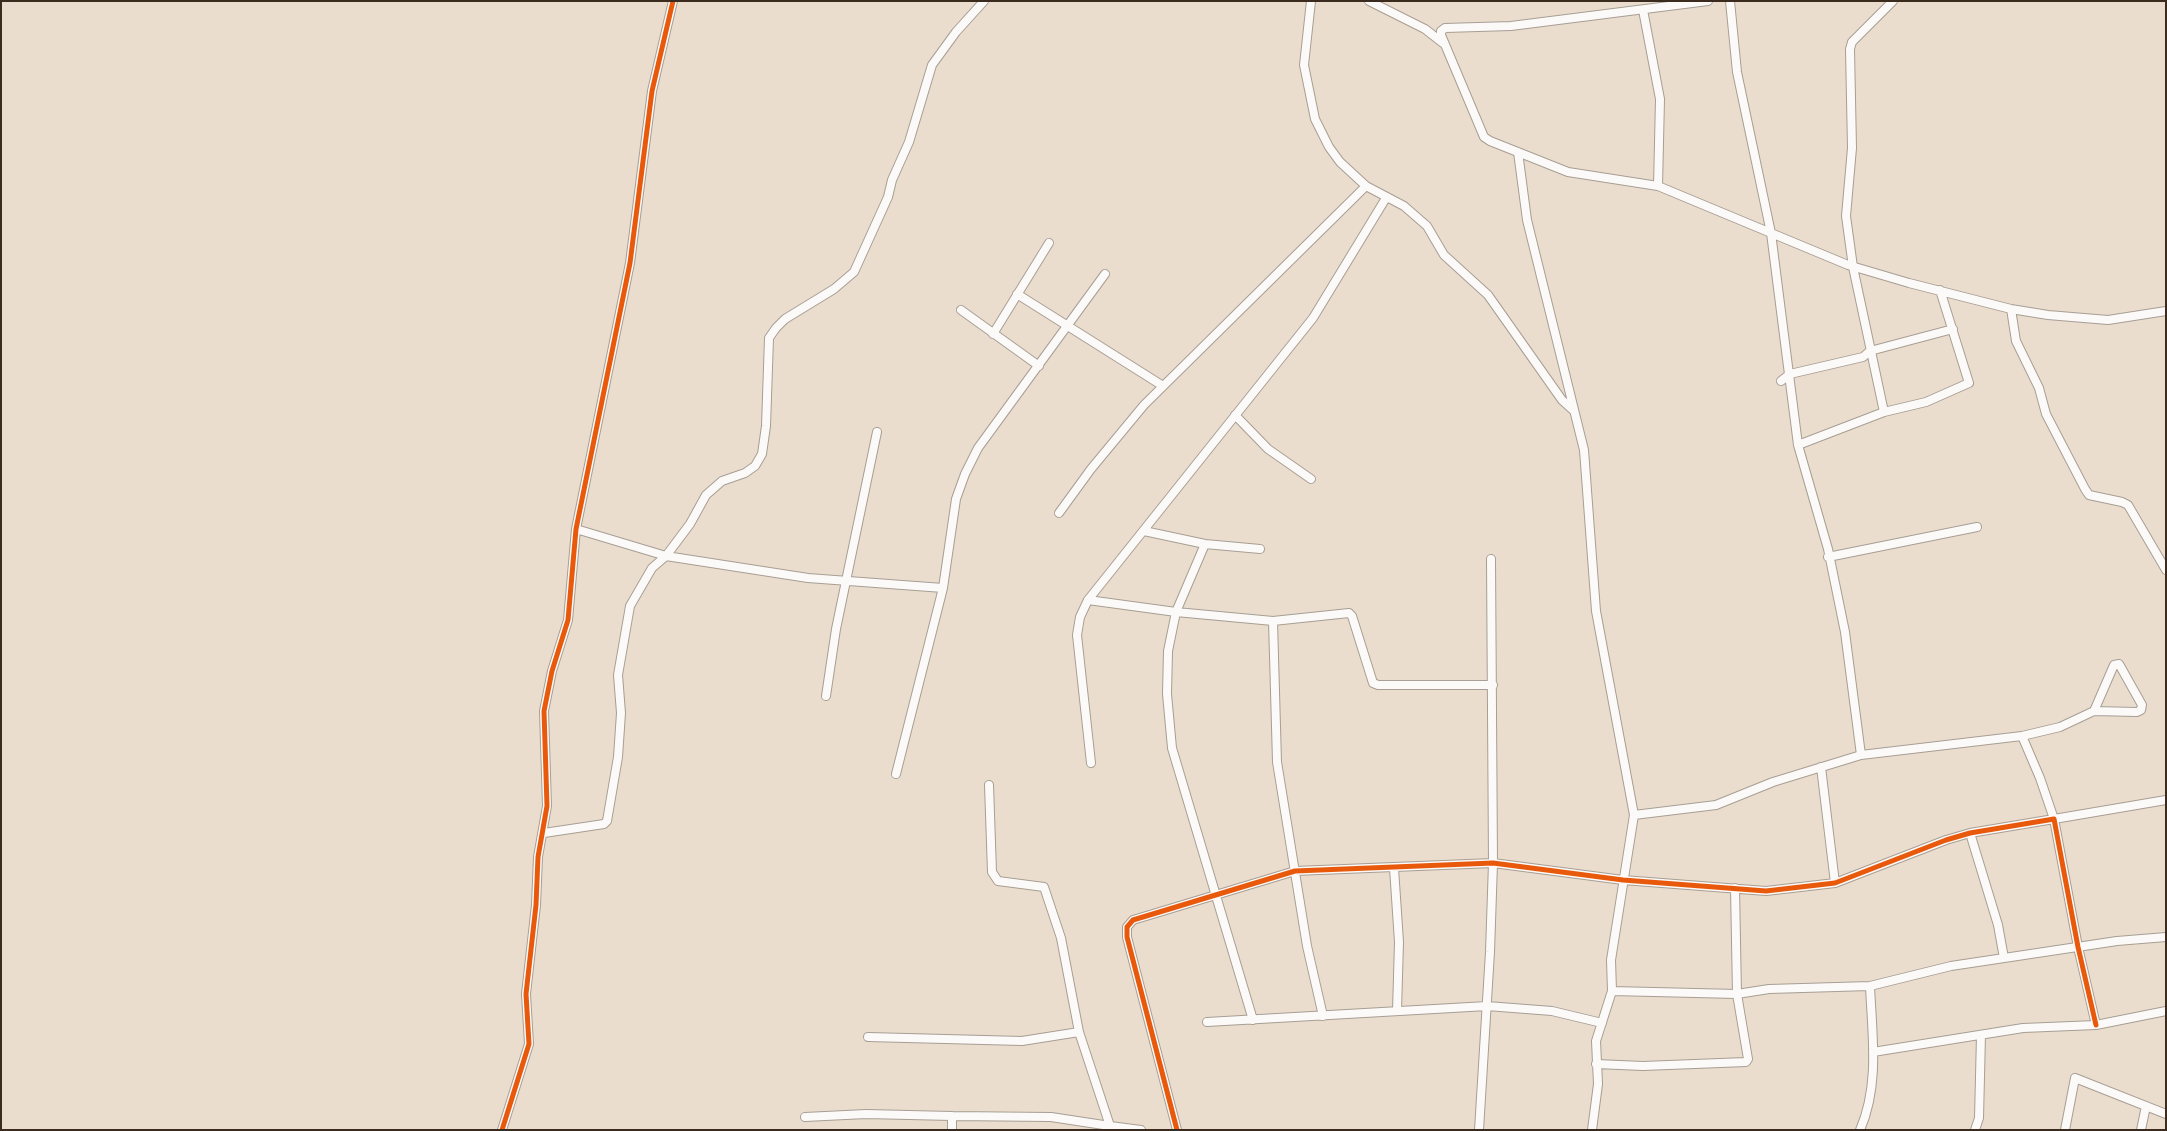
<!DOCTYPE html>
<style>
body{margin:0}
#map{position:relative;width:2167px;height:1131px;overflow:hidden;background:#eaddce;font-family:"Comic Neue",sans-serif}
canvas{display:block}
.frame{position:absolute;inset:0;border:2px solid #3b2a1e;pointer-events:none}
</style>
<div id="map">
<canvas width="2167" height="1131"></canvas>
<div class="frame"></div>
</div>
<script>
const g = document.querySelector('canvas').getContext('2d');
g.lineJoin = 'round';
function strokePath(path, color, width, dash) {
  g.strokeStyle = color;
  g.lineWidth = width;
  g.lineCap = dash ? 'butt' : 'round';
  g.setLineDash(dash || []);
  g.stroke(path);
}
const minor = new Path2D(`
 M 1311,1 L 1304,65 L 1315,119 L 1329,147 L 1340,162 L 1366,186 L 1404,206 L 1427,226 L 1444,255 L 1488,295 L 1562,400 L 1573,410
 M 1369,1 L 1425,29 L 1443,43
 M 1708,1 L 1511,26 L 1445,28 L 1441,31 L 1441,35 L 1484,137 L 1490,141 L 1568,172 L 1658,186 L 1848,265 L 1909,283 L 2011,309 L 2048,315 L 2108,320 L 2166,311
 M 1730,1 L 1737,72 L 1771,233 L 1798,445 L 1828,549 L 1845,632 L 1861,755
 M 1643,10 L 1660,99 L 1658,186
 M 1518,152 L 1527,220 L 1584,450 L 1596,611 L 1634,815 L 1611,960 L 1612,991 L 1596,1041 L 1598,1084 L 1592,1130
 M 1017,294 L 1163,386
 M 2011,309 L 2016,341 L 2039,388 L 2046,414 L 2085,489 L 2089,495 L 2122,502 L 2128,505 L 2166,570
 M 961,310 L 1039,366
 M 993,334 L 1049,243
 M 1781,381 L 1790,374 L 1863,357 L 1870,351 L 1953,329
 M 1884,412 L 1853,267 L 1846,216 L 1852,148 L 1850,49 L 1852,42 L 1893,1
 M 1235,415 L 1268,449 L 1311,479
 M 1798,445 L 1884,412 L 1926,402 L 1969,383 L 1940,290
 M 1059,513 L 1091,469 L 1144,405 L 1366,186
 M 576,529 L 666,556 L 808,578 L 943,588
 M 1144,531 L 1205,544 L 1260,549
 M 1205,544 L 1176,612 L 1168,651 L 1167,694 L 1172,748 L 1253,1020
 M 1828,557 L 1977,527
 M 1088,600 L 1176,612 L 1273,621 L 1349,613 L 1352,616 L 1373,683 L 1378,685 L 1493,685
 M 1273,621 L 1277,762 L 1307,946 L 1323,1016
 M 826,696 L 836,629 L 877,432
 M 2022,736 L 2060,727 L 2094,711 L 2137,712 L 2141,710 L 2142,705 L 2119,664 L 2114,665 L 2094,711
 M 1091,763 L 1077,635 L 1080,617 L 1088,600 L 1313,318 L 1386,198
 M 1821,767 L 1835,883
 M 896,774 L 943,588 L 956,499 L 965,474 L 978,448 L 1105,274
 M 989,785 L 992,872 L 998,881 L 1044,887 L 1061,938 L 1079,1032
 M 1634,815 L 1716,805 L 1773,782 L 1861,755 L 2022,736 L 2040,778 L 2054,819 L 2166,800
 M 544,833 L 604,824 L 607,821 L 618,757 L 621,713 L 618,675 L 630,606 L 652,568 L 666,556 L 690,524 L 706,495 L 722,481 L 745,473 L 755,466 L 762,454 L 766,426 L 769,338 L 776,328 L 785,319 L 834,289 L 854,272 L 888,197 L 892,180 L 909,142 L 932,65 L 956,32 L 984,1
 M 1970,833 L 1998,925 L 2004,958
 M 1394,868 L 1399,942 L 1397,1011
 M 1870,986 L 1951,966 L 2117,941 L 2166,937
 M 1612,991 L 1737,994 L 1769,989 L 1870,986 C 1872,1034 1880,1084 1860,1130
 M 1207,1022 L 1487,1006 L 1552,1011 L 1602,1023
 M 868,1037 L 1022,1041 L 1079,1032 L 1110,1126 L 1141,1130
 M 1873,1052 L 2023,1028 L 2096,1025 L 2166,1011
 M 1596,1064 L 1643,1066 L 1746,1062 L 1748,1059 L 1737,994 L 1735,888
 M 952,1116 L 1051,1117 L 1110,1126
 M 805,1117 L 866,1114 L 952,1116 L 952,1130
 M 502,1130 L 529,1044 L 526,994 L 536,905 L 538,857 L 547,806 L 544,711 L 552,671 L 568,620 L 576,529 L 630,263 L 652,91 L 673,1
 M 1177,1130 L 1127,937 L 1127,927 L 1133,920 L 1295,871 L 1493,863 L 1623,880 L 1766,891 L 1835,883 L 1946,840 L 1970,833 L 2054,819 L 2078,947 L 2096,1025
 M 1479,1130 L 1490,952 L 1493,863 L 1491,559
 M 1975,1130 L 1979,1118 L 1981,1035
 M 2065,1130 L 2075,1078 L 2166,1114
 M 2141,1130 L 2146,1106`);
strokePath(minor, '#a79e94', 10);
strokePath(minor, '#fcfaf8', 8);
strokePath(new Path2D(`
 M 502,1130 L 529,1044 L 526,994 L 536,905 L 538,857 L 547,806 L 544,711 L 552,671 L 568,620 L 576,529 L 630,263 L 652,91 L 673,1
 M 1177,1130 L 1127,937 L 1127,927 L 1133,920 L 1295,871 L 1493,863 L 1623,880 L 1766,891 L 1835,883 L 1946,840 L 1970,833 L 2054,819 L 2078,947 L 2096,1025`), '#e8590c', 5);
</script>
